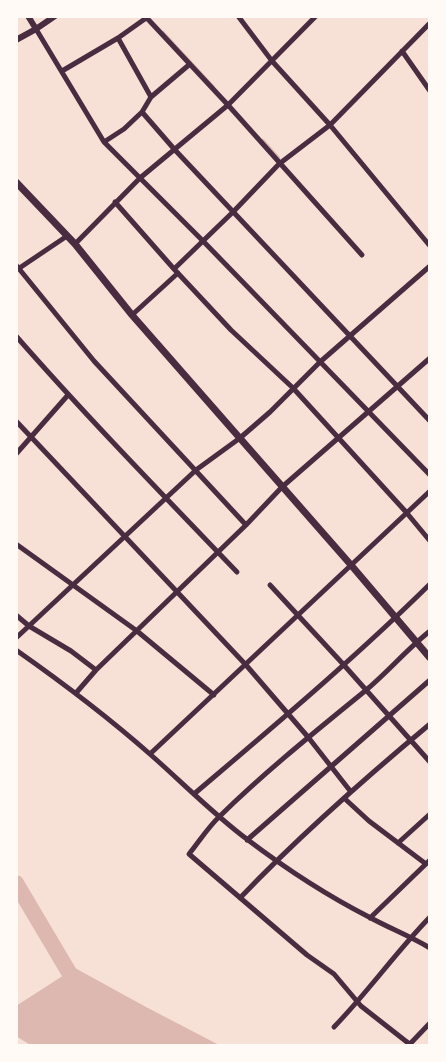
<!DOCTYPE html>
<style>
body{margin:0}
#map{position:relative;width:446px;height:1062px;overflow:hidden;background:#f7e1d7;font-family:"Public Sans",sans-serif}
canvas{display:block}
.frame{position:absolute;inset:0;border:18px solid #fffaf5;pointer-events:none}
</style>
<div id="map">
<canvas width="446" height="1062"></canvas>
<div class="frame"></div>
</div>
<script>
const g = document.querySelector('canvas').getContext('2d');
g.lineJoin = 'round';
function paint(path, color) {
  g.fillStyle = color;
  g.fill(path, 'evenodd');
}
function strokePath(path, color, width, dash) {
  g.strokeStyle = color;
  g.lineWidth = width;
  g.lineCap = dash ? 'butt' : 'round';
  g.setLineDash(dash || []);
  g.stroke(path);
}
paint(new Path2D(`
 M 75,968 L 146,1007 L 221,1046 L 32,1046 L 16,1036 L 16,1006 Z`), '#dcb8b0');
strokePath(new Path2D(`
 M 163,32 L 214,87
 M 263,140 L 279,158`), '#dcb8b0', 2.5);
strokePath(new Path2D(`
 M 16,883 L 80,991`), '#dcb8b0', 16);
strokePath(new Path2D(`
 M 145,16 L 228,105 L 362,255
 M 238,16 L 272,61 L 330,125 L 430,246
 M 36,29 L 104,142 L 203,241 L 430,475
 M 118,38 L 151,97
 M 402,51 L 430,91
 M 62,71 L 118,38 L 149,16
 M 142,112 L 175,150 L 430,421
 M 104,142 L 124,129 L 142,112 L 151,97 L 190,64
 M 115,202 L 174,269 L 231,330 L 293,388 L 406,512 L 430,541
 M 75,244 L 140,178 L 228,105 L 316,16
 M 16,265 L 94,361 L 246,525
 M 18,269 L 67,236
 M 174,269 L 234,211 L 279,164 L 330,125 L 430,23
 M 132,315 L 178,273
 M 16,336 C 87,417 162,494 237,572
 M 16,421 L 246,665 L 308,737 L 351,792
 M 16,454 L 68,395
 M 16,544 L 137,631 L 214,695
 M 270,585 L 343,664 L 430,762
 M 16,615 L 29,626 L 71,651 L 96,670
 M 16,638 L 196,470 L 240,438 L 270,412 L 320,362 L 430,266
 M 16,650 C 63,683 108,717 151,755 C 183,783 213,814 248,840 C 285,868 328,896 369,917 C 389,928 410,936 430,948
 M 76,693 L 96,670 L 246,525 L 282,487 L 430,358
 M 150,754 L 430,491
 M 194,794 C 274,726 355,658 430,584
 M 344,798 L 369,821 L 426,864
 M 247,840 L 430,680
 M 398,843 L 430,814
 M 240,898 C 299,836 364,779 430,724
 M 370,918 L 430,860
 M 334,1027 C 368,992 396,952 430,917
 M 408,1046 L 430,1023
 M 412,1046 L 361,1006 L 334,974 L 307,955 L 189,854 C 199,842 208,827 220,816 C 266,771 316,731 365,691 C 388,672 407,649 430,631`), '#4a2c40', 5);
strokePath(new Path2D(`
 M 28,16 L 36,29
 M 16,40 L 36,29 L 55,16`), '#4a2c40', 6);
strokePath(new Path2D(`
 M 16,182 L 75,244 L 132,315 L 351,565 L 430,658`), '#4a2c40', 7);
</script>
